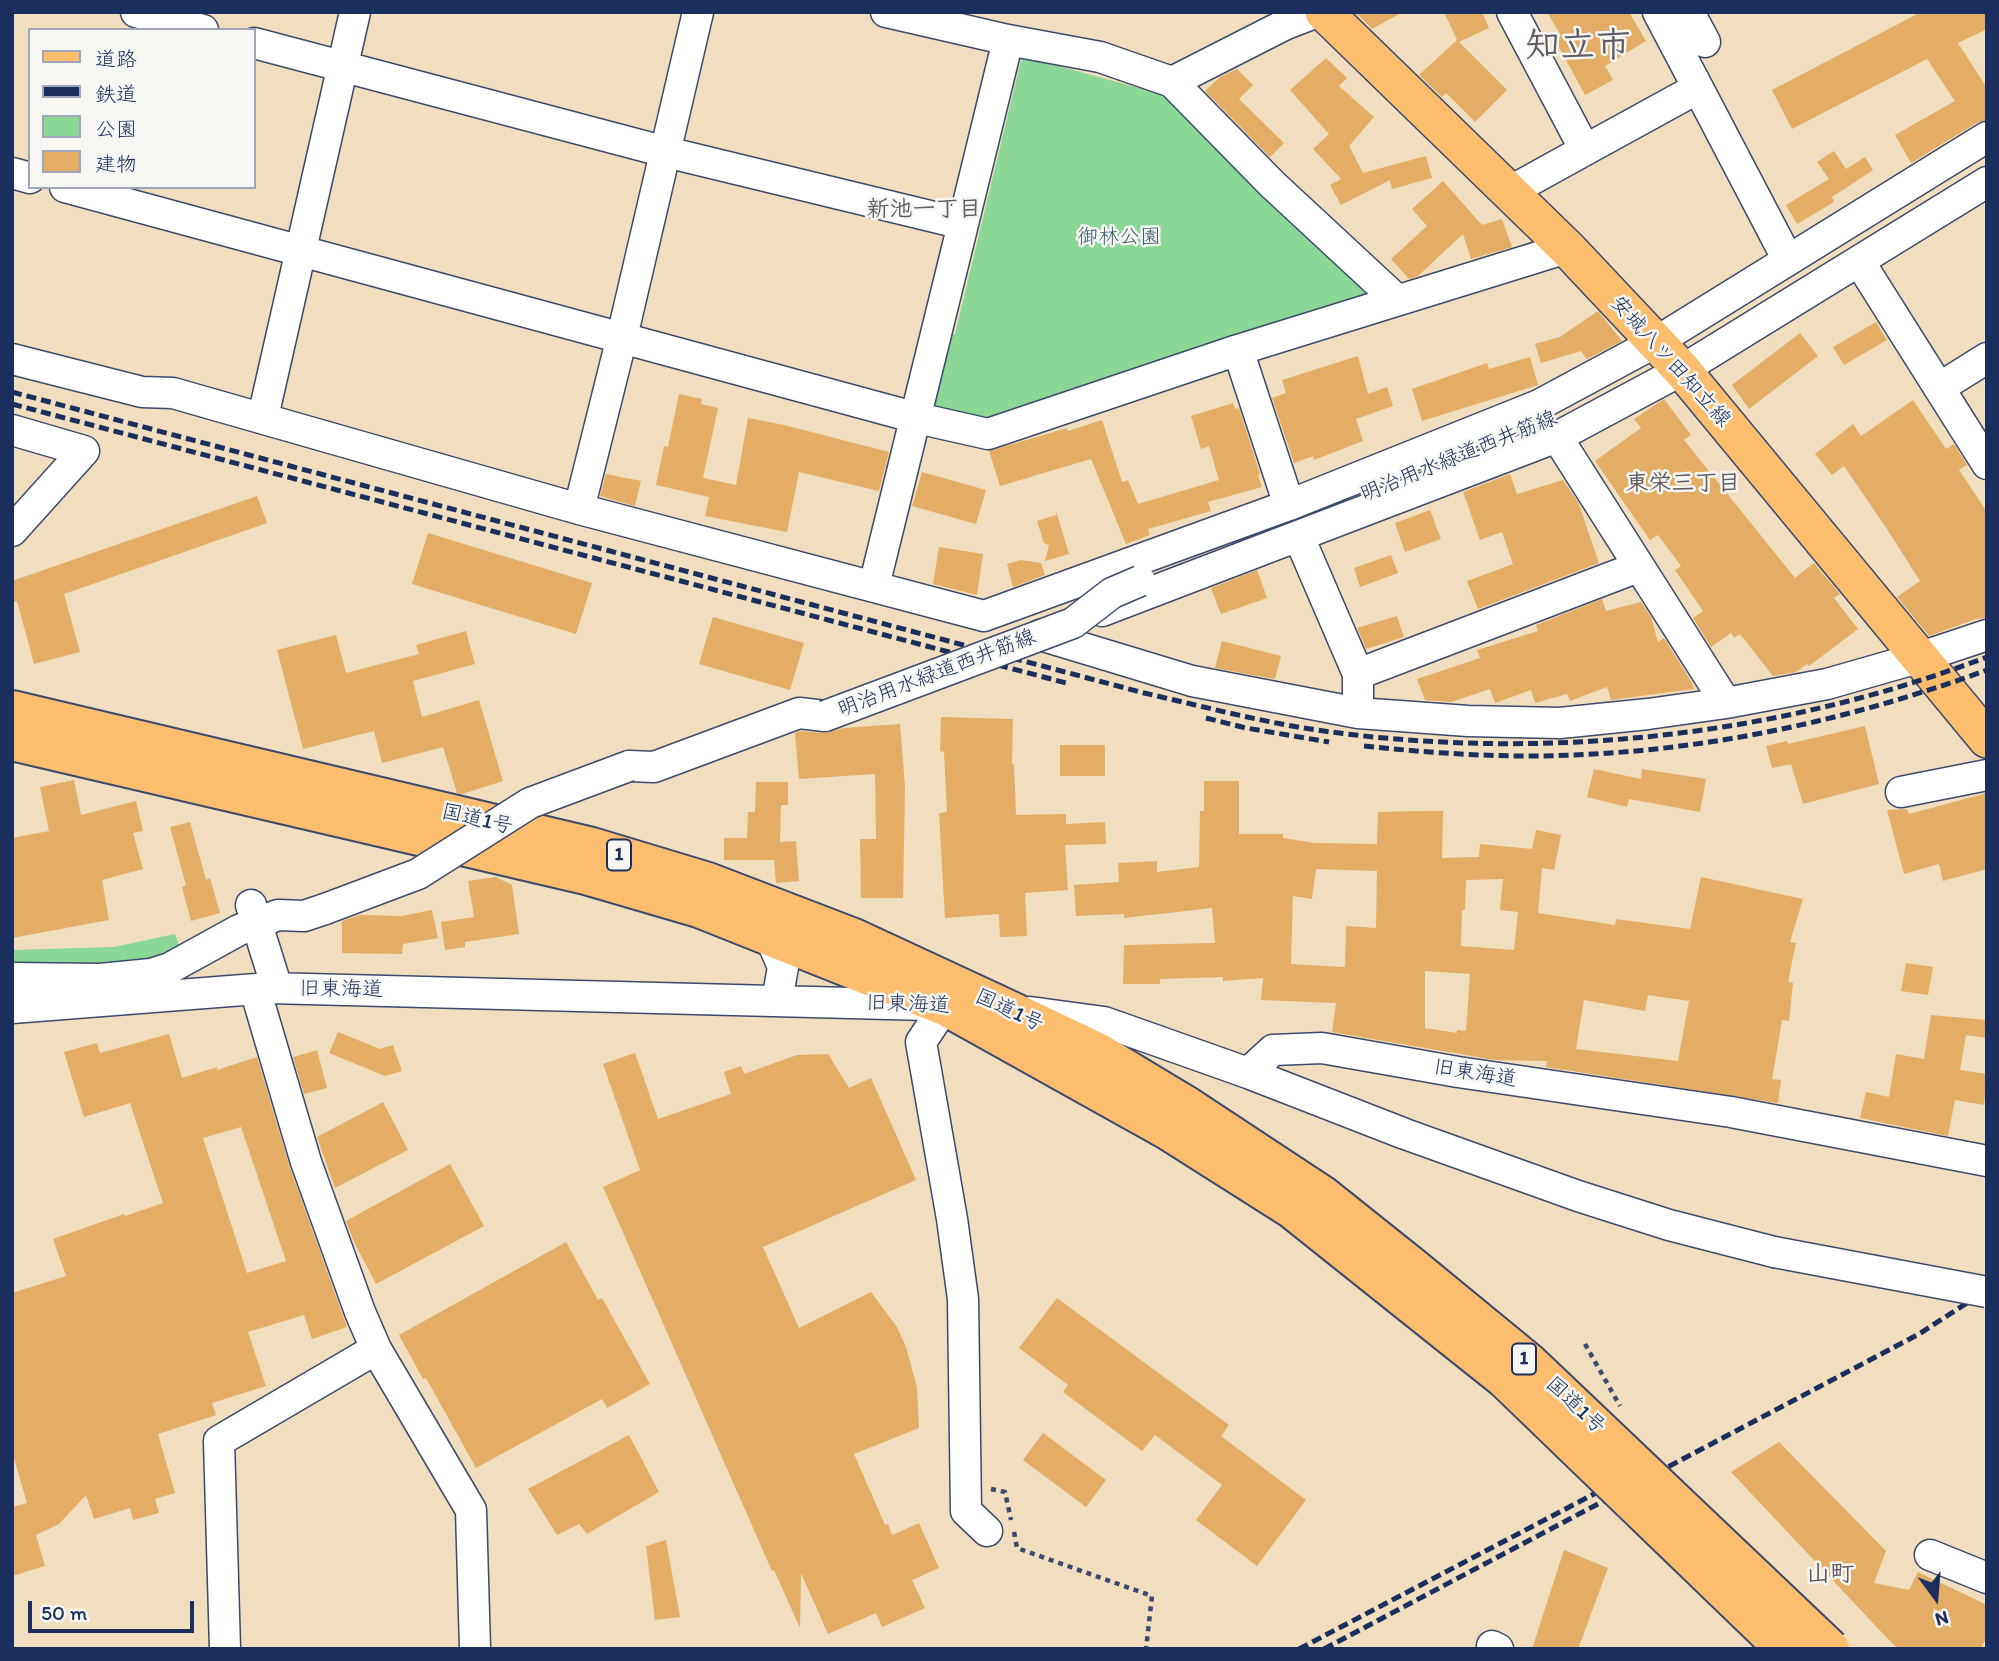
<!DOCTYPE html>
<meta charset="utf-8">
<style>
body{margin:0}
#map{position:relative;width:1999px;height:1661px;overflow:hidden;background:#f0debe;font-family:Itim,"Klee One",sans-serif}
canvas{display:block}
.frame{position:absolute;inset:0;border:14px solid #1b2f5e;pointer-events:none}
.legend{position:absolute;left:28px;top:28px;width:228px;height:161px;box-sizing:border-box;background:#f6f6f2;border:2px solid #9ea6b7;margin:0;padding:9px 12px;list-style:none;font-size:21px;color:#1b2f5e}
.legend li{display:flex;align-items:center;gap:14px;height:35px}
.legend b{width:35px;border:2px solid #9ea6b7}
.north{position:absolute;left:1901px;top:1563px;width:70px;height:70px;-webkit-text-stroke:5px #f6f6f2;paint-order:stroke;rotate:164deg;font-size:19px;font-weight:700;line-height:28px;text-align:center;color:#1b2f5e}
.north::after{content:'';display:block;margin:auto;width:24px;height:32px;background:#1b2f5e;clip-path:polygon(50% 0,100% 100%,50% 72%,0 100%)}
.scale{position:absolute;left:28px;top:1601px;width:166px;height:32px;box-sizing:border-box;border:4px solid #1b2f5e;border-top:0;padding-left:9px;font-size:21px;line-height:24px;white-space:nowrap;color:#1b2f5e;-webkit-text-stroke:5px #f6f6f2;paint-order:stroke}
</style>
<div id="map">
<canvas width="1999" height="1661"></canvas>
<div class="frame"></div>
<ul class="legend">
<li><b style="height:9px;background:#fcbd6f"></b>道路</li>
<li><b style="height:9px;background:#1b2f5e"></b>鉄道</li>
<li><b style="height:19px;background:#8ad796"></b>公園</li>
<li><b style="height:19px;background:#e3ad66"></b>建物</li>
</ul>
<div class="north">N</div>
<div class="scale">50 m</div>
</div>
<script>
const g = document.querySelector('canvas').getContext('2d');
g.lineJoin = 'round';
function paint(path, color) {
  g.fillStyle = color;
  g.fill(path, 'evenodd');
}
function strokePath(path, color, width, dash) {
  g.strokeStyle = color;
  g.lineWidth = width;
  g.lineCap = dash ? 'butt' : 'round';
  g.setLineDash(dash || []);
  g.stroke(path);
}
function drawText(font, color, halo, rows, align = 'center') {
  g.font = font + ' Itim,"Klee One",sans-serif';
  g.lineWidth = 5;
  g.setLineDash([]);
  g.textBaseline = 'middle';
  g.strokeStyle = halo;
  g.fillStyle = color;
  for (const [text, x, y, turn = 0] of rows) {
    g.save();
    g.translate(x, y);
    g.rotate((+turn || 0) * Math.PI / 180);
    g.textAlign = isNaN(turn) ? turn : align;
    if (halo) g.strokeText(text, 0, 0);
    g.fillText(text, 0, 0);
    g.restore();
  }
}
paint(new Path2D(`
 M 1022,56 L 1168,96 L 1366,292 L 1364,299 L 988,428 L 939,410 L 932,402 L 947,334 L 955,334 Z
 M 175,934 L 183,956 L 12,997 L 12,950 L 114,947 Z`), '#8ad796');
paint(new Path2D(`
 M 1355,12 L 1403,12 L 1372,29 Z
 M 1444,12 L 1482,12 L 1489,28 L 1459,42 L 1507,90 L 1475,122 L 1446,93 L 1442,97 L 1419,75 L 1457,40 Z
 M 1547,12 L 1629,12 L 1646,41 L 1605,66 L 1613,80 L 1585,95 L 1555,40 L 1561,36 Z
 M 1921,12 L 1987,12 L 1987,29 L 1958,43 L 1987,88 L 1987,120 L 1978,122 L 1911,163 L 1895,135 L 1955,101 L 1927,59 L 1792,129 L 1772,90 Z
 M 1326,58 L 1347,78 L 1339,86 L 1374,117 L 1349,146 L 1363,173 L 1426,156 L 1432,178 L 1392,189 L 1390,180 L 1341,205 L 1330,185 L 1341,179 L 1313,149 L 1329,134 L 1290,90 Z
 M 1237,69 L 1253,85 L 1239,99 L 1284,143 L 1270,157 L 1205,91 L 1220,77 Z
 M 1834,151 L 1846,169 L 1865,157 L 1873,170 L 1832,197 L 1834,202 L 1797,224 L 1786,205 L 1829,179 L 1817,162 Z
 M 1443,181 L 1482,225 L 1502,219 L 1512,247 L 1471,259 L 1463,234 L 1418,276 L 1409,279 L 1391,259 L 1427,226 L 1412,209 Z
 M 1598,311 L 1622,341 L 1587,359 L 1581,351 L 1541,363 L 1535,344 L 1560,337 Z
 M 1876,322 L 1887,340 L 1844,365 L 1833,347 Z
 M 1800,333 L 1818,356 L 1749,409 L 1732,385 Z
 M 1358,356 L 1368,394 L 1387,387 L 1393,406 L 1356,419 L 1363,441 L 1314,460 L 1313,456 L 1294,463 L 1272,398 L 1286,393 L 1282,380 Z
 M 1530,357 L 1538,385 L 1422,421 L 1412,389 L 1487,363 L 1489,369 Z
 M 679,394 L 702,399 L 701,404 L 718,408 L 703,478 L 736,485 L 748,418 L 784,425 L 889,452 L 879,491 L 799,472 L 787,532 L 705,516 L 709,497 L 656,485 L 664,446 L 668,447 Z
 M 1664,399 L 1691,435 L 1684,440 L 1795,578 L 1814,563 L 1840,594 L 1834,598 L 1858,629 L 1809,666 L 1807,664 L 1796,672 L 1773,676 L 1740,634 L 1734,638 L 1731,633 L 1711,647 L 1693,618 L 1703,611 L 1675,570 L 1681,566 L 1658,535 L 1650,540 L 1595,461 L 1641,428 L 1634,419 Z
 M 1913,400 L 1946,449 L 1954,444 L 1967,465 L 1959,470 L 1987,512 L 1987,618 L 1976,619 L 1929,636 L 1897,597 L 1920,581 L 1885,526 L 1844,466 L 1832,475 L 1815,454 L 1853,424 L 1861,436 Z
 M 1233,403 L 1235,409 L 1239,408 L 1260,474 L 1258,475 L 1262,487 L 1208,502 L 1211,511 L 1148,529 L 1150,535 L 1126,544 L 1091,459 L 1000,486 L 989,451 L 1067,428 L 1068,431 L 1102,420 L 1122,482 L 1128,480 L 1138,504 L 1219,480 L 1209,446 L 1201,449 L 1191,416 Z
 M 922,472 L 986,490 L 976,524 L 912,506 Z
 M 606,474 L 641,481 L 635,506 L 600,496 Z
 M 1510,474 L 1517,494 L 1563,480 L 1578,502 L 1599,563 L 1478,609 L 1467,581 L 1513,564 L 1502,532 L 1480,540 L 1463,492 Z
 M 257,496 L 267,523 L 64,594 L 80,652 L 34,664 L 17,601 L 12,603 L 12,581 Z
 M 1430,510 L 1441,539 L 1405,552 L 1395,523 Z
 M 1056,511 L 1069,554 L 1045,561 L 1049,545 L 1044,543 L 1037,521 L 1056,515 Z
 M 428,533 L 592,583 L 576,634 L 412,584 Z
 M 939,547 L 983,554 L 977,595 L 933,584 Z
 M 1391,555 L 1398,573 L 1360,587 L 1354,568 Z
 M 1021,560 L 1041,563 L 1045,575 L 1013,587 L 1007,564 Z
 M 1257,570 L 1267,598 L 1221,614 L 1211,588 Z
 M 1602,599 L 1606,611 L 1641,602 L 1651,617 L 1658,642 L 1664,638 L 1691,681 L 1694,689 L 1611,700 L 1607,687 L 1570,701 L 1567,694 L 1535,703 L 1531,690 L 1495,703 L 1490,689 L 1451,702 L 1425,700 L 1417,679 L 1480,658 L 1477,650 L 1538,631 L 1536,625 Z
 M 1397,616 L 1404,637 L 1366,649 L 1357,628 Z
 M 713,617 L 804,643 L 790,690 L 699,664 Z
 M 466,631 L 475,664 L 413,681 L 422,717 L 479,700 L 503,781 L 462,794 L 457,793 L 443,747 L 382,763 L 374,731 L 303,749 L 277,650 L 336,635 L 346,673 L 419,654 L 416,645 Z
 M 1222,641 L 1281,656 L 1275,679 L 1215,668 Z
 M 941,717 L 1013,719 L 1012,765 L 1014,764 L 1016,815 L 1066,814 L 1066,824 L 1105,822 L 1106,844 L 1065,845 L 1068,890 L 1025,893 L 1027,936 L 1000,937 L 999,914 L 945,918 L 939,813 L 947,812 L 944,752 L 940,751 Z
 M 900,724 L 905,787 L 903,898 L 861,898 L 860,839 L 876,839 L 875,774 L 799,779 L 795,733 L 801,731 L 824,733 L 844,728 Z
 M 1865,726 L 1879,784 L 1803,804 L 1791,764 L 1772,768 L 1766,746 L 1787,741 L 1788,744 Z
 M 1060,745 L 1105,745 L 1105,776 L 1060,776 Z
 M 1594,769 L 1641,779 L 1642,769 L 1706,779 L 1700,812 L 1629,799 L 1627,807 L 1587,797 Z
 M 74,780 L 81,815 L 136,801 L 143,831 L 133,833 L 143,869 L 102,880 L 109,920 L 12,938 L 12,838 L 49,831 L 40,787 Z
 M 1204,781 L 1239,781 L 1239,834 L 1283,834 L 1283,838 L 1315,843 L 1377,844 L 1378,812 L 1419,811 L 1443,811 L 1442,858 L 1479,857 L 1480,844 L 1532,849 L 1536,830 L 1561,835 L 1554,870 L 1542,868 L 1538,913 L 1615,925 L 1616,919 L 1690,929 L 1701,877 L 1803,899 L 1790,942 L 1796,943 L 1788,982 L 1793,983 L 1789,1021 L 1782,1020 L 1772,1079 L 1781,1080 L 1778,1103 L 1546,1067 L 1547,1061 L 1495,1060 L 1332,1032 L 1336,1003 L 1261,1000 L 1263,978 L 1223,981 L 1223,977 L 1160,979 L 1160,984 L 1123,984 L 1124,945 L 1215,943 L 1212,908 L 1124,918 L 1124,914 L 1076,916 L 1074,885 L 1119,882 L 1118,863 L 1157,861 L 1157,872 L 1199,867 L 1200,811 L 1204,811 ZM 1316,869 L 1377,871 L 1376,928 L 1346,926 L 1345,967 L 1291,964 L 1293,896 L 1312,899 ZM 1503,879 L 1500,910 L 1518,912 L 1514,950 L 1461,946 L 1462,910 L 1465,910 L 1466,880 ZM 1425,971 L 1470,974 L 1466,1031 L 1457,1030 L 1457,1033 L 1425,1028 ZM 1648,995 L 1689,1001 L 1678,1061 L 1576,1049 L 1584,1000 L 1645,1011 Z
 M 756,782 L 788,782 L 788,805 L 781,805 L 780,842 L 796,841 L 799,881 L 776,883 L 774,860 L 724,860 L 724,838 L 747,838 L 748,812 L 755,812 Z
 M 1987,793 L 1987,869 L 1943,881 L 1939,864 L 1904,874 L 1887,810 L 1907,809 L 1909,814 Z
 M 190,822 L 206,880 L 210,878 L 220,913 L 191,921 L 182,887 L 186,885 L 170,827 Z
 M 496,877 L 512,885 L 519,934 L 465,942 L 465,947 L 445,950 L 441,922 L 474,917 L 468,881 Z
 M 432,910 L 438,938 L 403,944 L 402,954 L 342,953 L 342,921 L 360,915 L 402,916 Z
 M 1906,963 L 1933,967 L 1928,995 L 1901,991 Z
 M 1931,1015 L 1987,1020 L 1987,1038 L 1966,1035 L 1960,1070 L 1987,1074 L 1984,1105 L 1955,1100 L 1948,1136 L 1860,1118 L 1866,1092 L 1889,1097 L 1896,1054 L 1924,1059 Z
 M 338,1032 L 380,1049 L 393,1045 L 402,1071 L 385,1076 L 329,1053 Z
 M 169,1034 L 182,1078 L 217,1067 L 217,1070 L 257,1057 L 290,1168 L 347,1327 L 312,1339 L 304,1315 L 248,1332 L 266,1386 L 212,1403 L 216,1415 L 158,1434 L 175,1493 L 155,1499 L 159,1513 L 133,1520 L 130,1508 L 94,1519 L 86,1495 L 59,1524 L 36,1535 L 45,1566 L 12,1576 L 12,1507 L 27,1503 L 12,1451 L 12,1293 L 66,1276 L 53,1239 L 124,1214 L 125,1216 L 163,1203 L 130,1103 L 84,1117 L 64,1052 L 97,1043 L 100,1053 ZM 241,1127 L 286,1261 L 247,1273 L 203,1138 Z
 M 317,1050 L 327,1088 L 304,1094 L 293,1057 Z
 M 635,1053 L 658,1119 L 731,1094 L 724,1072 L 741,1066 L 744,1074 L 797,1055 L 828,1054 L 849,1088 L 871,1078 L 916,1180 L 763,1247 L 799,1328 L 871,1292 L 897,1327 L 906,1347 L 917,1387 L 919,1428 L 854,1454 L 885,1525 L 888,1524 L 892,1535 L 919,1523 L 939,1568 L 912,1580 L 925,1608 L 882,1627 L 876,1613 L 828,1634 L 801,1573 L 800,1628 L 774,1570 L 772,1571 L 603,1187 L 640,1170 L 603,1064 Z
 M 383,1102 L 408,1150 L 335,1188 L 317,1137 Z
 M 450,1164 L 484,1226 L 376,1284 L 354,1242 L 346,1221 Z
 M 566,1242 L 598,1300 L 602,1298 L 650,1384 L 607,1408 L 602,1399 L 476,1468 L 426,1378 L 423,1379 L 399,1335 Z
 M 1057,1298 L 1229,1425 L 1221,1436 L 1306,1500 L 1257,1566 L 1196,1520 L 1222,1485 L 1155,1435 L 1142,1451 L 1063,1392 L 1068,1385 L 1019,1348 Z
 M 1043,1433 L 1106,1480 L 1086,1507 L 1023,1460 Z
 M 629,1435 L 659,1492 L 587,1534 L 579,1524 L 557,1535 L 528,1489 Z
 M 1779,1442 L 1886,1551 L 1874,1583 L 1909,1590 L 1918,1572 L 1987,1605 L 1987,1636 L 1981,1649 L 1898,1649 L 1887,1638 L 1731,1472 Z
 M 666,1540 L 680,1617 L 655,1620 L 646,1546 Z
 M 1564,1550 L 1608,1568 L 1578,1649 L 1532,1649 Z`), '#e3ad66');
const minor = new Path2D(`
 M 136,12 L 203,30
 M 886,12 L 1008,40 L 1100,57 L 1172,82 L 1272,184 L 1397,300
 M 1658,12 L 1698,88
 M 1689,12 L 1705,42
 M 254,43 L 666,152 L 963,224 L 1008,40
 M 1172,82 L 1286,24 L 1317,12
 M 1585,150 L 1698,88 L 1788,260
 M 12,173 L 30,178
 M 65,187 L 917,418 L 988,434 L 1238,350 L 1567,248
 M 1509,192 L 1585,150 L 1512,12
 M 1859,261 L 1987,464
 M 1238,350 L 1289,505
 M 12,359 L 142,392 L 173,393 L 579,509 L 984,616 L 1289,505 L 1539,405 L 1656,342 L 1987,137
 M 1939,388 L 1987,358
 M 263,417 L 355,12
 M 12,430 L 84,451 L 12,531
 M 1557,437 L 1726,703
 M 579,509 L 622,337 L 698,12
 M 1299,537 L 1358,674
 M 874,586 L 963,224
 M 1102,611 L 1557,437 L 1682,370 L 1987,182
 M 1040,635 L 1192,681 L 1358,713 L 1468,721 L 1560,723 L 1648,714 L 1726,703 L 1827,684 L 1918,658 L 1987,635
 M 1358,713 L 1358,674 L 1638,567
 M 629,766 L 654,767 L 799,713 L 825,716
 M 1901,792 L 1987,775
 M 251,905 L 277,988
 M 770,937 L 783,967 L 777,1001
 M 12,978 L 100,979 L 151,974 L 170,968 L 239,930 L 257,923 L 278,915 L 304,916 L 325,909
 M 255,989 L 306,1162 L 360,1312 L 376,1349 L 471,1510 L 475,1649
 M 945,1006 L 921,1042 L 952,1219 L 963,1299 L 966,1511 L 987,1531
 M 12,1008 L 269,988 L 928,1005
 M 1030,1012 L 1104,1022 L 1248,1073 L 1405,1134 L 1578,1196 L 1669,1225 L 1774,1252
 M 1248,1073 L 1273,1050 L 1322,1048 L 1458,1072 L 1731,1112 L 1987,1161
 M 1930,1555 L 1987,1578
 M 225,1649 L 219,1441 L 376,1349
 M 1492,1649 L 1492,1646 L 1498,1649`);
const major = new Path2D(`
 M 1324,12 L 1567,248 L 1682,370 L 1987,739`);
const highway = new Path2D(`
 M 12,710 L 592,847 L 708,882 L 854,938 L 1007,1009 L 1099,1053 L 1187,1106
 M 12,741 L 586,875 L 699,908 L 945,1006 L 1169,1131`);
strokePath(minor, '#3b496c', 33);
strokePath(major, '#3b496c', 40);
strokePath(highway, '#3b496c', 42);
strokePath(new Path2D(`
 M 1585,1344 L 1620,1406
 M 991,1489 L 1005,1492 L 1011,1520
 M 1014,1532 L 1017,1548 L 1152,1596 L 1146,1649`), '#3b496c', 4.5, [5, 5]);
strokePath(minor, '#fff', 30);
strokePath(major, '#fcbd6f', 37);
strokePath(highway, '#fcbd6f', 38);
strokePath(new Path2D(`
 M 12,392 L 1144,693 C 1206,707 1268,724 1331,732 C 1550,761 1780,736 1987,657
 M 12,404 L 1070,684
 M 1206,718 L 1246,728 L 1329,742
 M 1364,746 C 1440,754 1516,759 1593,754 C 1726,747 1862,716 1987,670
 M 1299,1649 L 1613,1484
 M 1324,1649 L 1919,1334 L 1987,1290`), '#1b2f5e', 5, [10, 5]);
const minorBridge = new Path2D(`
 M 825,716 L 1073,623 L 1112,593 L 1140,581
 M 325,909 L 418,874 L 530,803 L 629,766
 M 1774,1252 L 1987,1292`);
const highwayBridge = new Path2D(`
 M 1187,1106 L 1322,1195 L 1411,1266 L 1529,1363 L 1830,1649
 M 1169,1131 L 1292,1209 L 1505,1379 L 1785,1649`);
strokePath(minorBridge, '#3b496c', 33, []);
strokePath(highwayBridge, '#3b496c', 42, []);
strokePath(minorBridge, '#fff', 30);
strokePath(highwayBridge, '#fcbd6f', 38);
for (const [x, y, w] of [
 [619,855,24],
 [1524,1359,24]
]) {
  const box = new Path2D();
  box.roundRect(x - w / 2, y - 15.5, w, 31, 5);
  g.fillStyle = '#f6f6f2';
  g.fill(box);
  strokePath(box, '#1b2f5e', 2);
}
drawText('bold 19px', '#1b2f5e', null, [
 ["1",619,855],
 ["1",1524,1359]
]);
drawText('21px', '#37596c', '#f6f6f2', [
 ["御林公園",1119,238]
]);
drawText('21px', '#1b2f5e', '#f6f6f2', [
 ["安城八ツ田知立線",1670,362,48],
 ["明治用水緑道西井筋線",1459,457,-22],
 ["明治用水緑道西井筋線",937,674,-21],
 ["国道1号",477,820,13],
 ["旧東海道",341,990,1],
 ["旧東海道",908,1005,2],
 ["国道1号",1009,1011,25],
 ["旧東海道",1475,1074,9],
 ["国道1号",1575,1406,43]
]);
drawText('bold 23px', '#615b61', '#f6f6f2', [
 ["新池一丁目",924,210],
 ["東栄三丁目",1683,484]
]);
drawText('bold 24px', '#615b61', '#f6f6f2', [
 ["山町",1830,1575]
]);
drawText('bold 35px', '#615b61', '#f6f6f2', [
 ["知立市",1578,47]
]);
</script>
